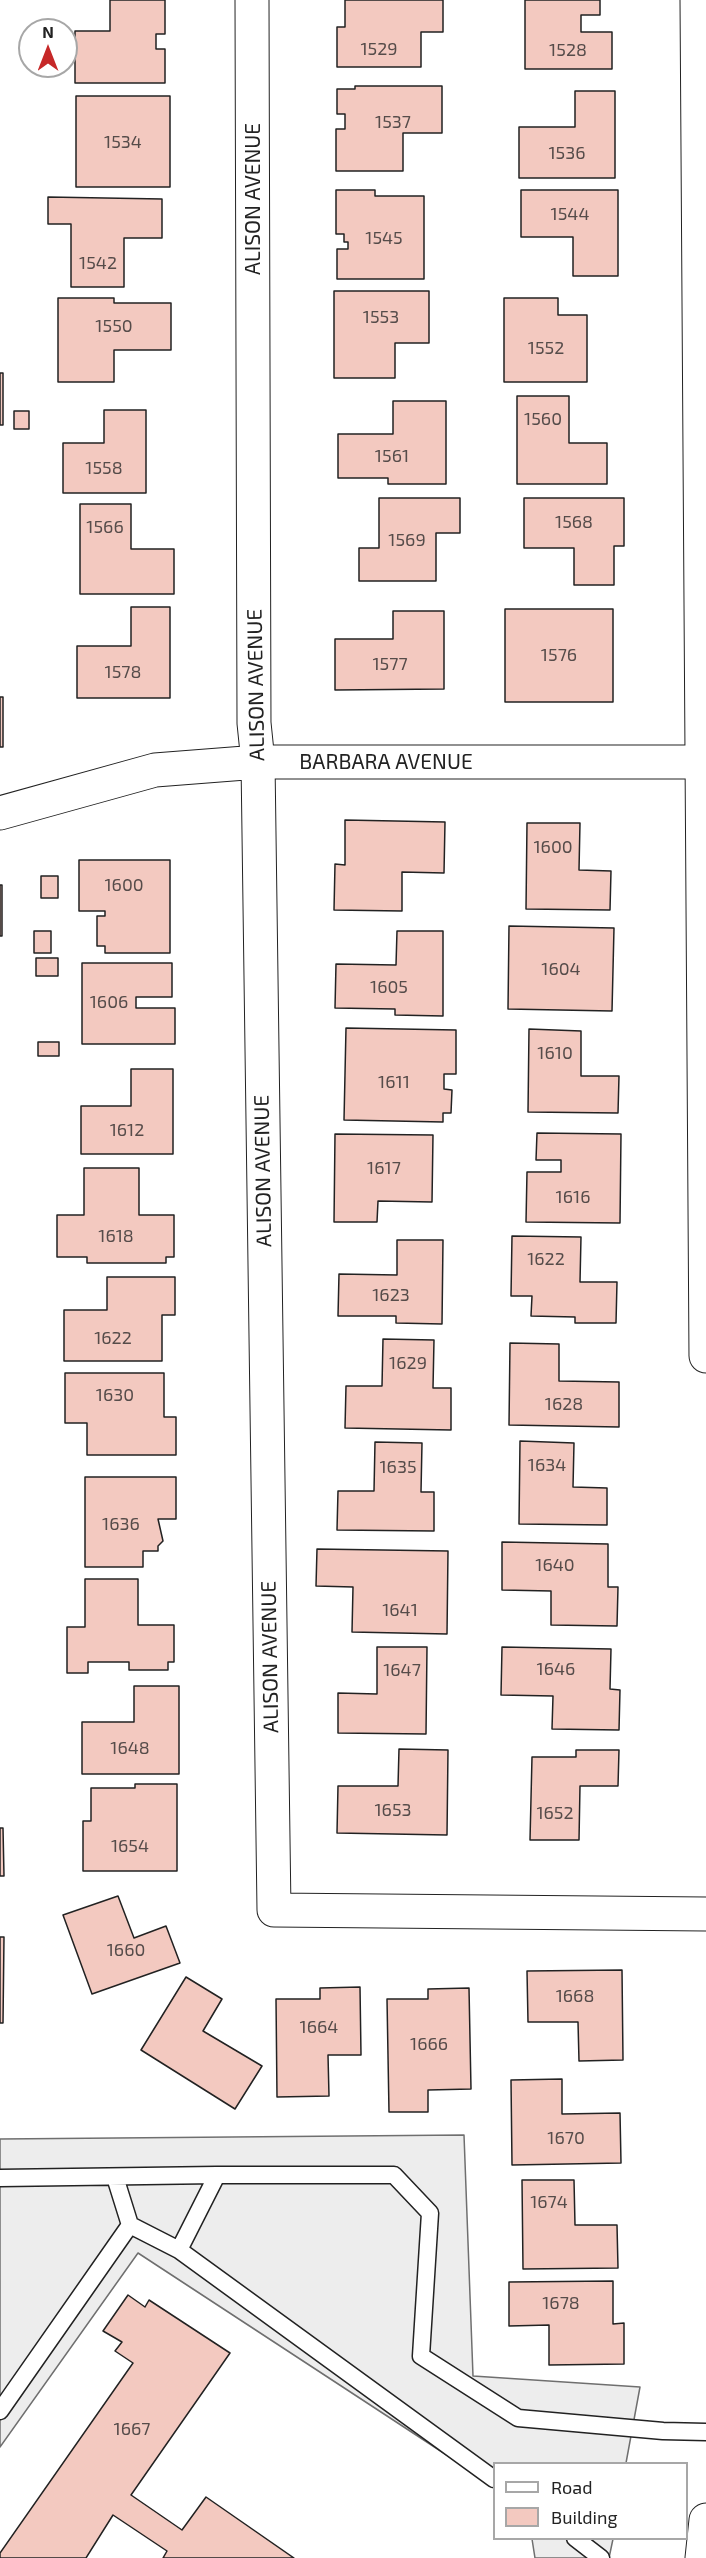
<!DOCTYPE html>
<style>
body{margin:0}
#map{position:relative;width:706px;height:2558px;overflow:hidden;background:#fff;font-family:"Exo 2",sans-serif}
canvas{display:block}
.legend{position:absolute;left:493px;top:2462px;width:195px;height:78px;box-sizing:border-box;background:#fff;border:2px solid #a7a7a7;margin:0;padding:8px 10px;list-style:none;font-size:18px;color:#222}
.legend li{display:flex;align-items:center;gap:12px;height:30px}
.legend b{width:30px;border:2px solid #a7a7a7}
.north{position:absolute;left:18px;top:18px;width:60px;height:60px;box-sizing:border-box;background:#fff;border:2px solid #a7a7a7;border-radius:50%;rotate:0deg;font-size:16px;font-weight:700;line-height:24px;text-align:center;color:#222}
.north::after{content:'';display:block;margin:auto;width:21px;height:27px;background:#c62828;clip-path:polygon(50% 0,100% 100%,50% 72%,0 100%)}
</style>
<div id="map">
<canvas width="706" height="2558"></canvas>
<ul class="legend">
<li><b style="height:8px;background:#fff"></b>Road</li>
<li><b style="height:16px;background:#f3c9c0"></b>Building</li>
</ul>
<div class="north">N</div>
</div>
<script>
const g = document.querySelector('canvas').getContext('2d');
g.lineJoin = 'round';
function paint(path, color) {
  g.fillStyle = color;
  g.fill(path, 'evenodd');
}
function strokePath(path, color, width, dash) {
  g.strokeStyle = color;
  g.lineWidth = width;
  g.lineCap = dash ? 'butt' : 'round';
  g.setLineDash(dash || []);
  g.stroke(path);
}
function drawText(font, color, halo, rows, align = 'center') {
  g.font = font + ' "Exo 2",sans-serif';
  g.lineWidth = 4.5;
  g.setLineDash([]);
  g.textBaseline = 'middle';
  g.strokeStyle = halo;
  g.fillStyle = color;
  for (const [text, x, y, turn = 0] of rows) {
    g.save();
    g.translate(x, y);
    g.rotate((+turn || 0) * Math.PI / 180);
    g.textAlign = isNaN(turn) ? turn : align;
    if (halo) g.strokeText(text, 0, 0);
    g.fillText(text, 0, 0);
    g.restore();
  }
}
const parking = new Path2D(`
 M 464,2135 L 473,2376 L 640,2387 L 626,2463 L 494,2464 L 494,2486 L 138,2253 L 0,2447 L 0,2139 Z
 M 532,2539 L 613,2539 L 609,2558 L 535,2558 Z`);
paint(parking, '#ededed');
strokePath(parking, '#6f6f6f', 1.5);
const building = new Path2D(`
 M 110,0 L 165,0 L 165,34 L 156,34 L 156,49 L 165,49 L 165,83 L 75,83 L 75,31 L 110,31 Z
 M 345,0 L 443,0 L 443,32 L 421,32 L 421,67 L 337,67 L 337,27 L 345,27 Z
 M 525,0 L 600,0 L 600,15 L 581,15 L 581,32 L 612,32 L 612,69 L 525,69 Z
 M 355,86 L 442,86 L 442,133 L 403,133 L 403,171 L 336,171 L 336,129 L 345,129 L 345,114 L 337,114 L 337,89 L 355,89 Z
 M 575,91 L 615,91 L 615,178 L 519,178 L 519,127 L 575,127 Z
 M 76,96 L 170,96 L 170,187 L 76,187 Z
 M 336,190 L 375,190 L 375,196 L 424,196 L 424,279 L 337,279 L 337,249 L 348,249 L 348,242 L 344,242 L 344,234 L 336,234 Z
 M 521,190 L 618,190 L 618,276 L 573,276 L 573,237 L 521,237 Z
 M 48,197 L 162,199 L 162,238 L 124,238 L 124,287 L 71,287 L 71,224 L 48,224 Z
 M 334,291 L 429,291 L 429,343 L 395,343 L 395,378 L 334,378 Z
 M 58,298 L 114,298 L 114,303 L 171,303 L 171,350 L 114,350 L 114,382 L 58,382 Z
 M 504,298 L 558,298 L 558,315 L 587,315 L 587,382 L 504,382 Z
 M 0,373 L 3,373 L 3,425 L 0,425 Z
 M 517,396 L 569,396 L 569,443 L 607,443 L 607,484 L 517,484 Z
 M 393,401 L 446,401 L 446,484 L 388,484 L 388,478 L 338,478 L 338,434 L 393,434 Z
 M 104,410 L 146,410 L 146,493 L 63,493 L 63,443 L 104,443 Z
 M 14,411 L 29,411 L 29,429 L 14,429 Z
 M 379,498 L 460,498 L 460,533 L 436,533 L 436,581 L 359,581 L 359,548 L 379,548 Z
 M 524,498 L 624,498 L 624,546 L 614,546 L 614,585 L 574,585 L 574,548 L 524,548 Z
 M 80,504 L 131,504 L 131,549 L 174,549 L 174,594 L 80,594 Z
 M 131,607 L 170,607 L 170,698 L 77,698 L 77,646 L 131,646 Z
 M 505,609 L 613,609 L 613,702 L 505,702 Z
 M 393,611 L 444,611 L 444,689 L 335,690 L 335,639 L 393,639 Z
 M 0,697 L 3,697 L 3,747 L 0,747 Z
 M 345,820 L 445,822 L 444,873 L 402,872 L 402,911 L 334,910 L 335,864 L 345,865 Z
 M 527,823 L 580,823 L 579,870 L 611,871 L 610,910 L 526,909 Z
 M 79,860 L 170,860 L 170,953 L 105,953 L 105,946 L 97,946 L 97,916 L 105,916 L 105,911 L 79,911 Z
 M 41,876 L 58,876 L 58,898 L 41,898 Z
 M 0,885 L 2,885 L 2,936 L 0,936 Z
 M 509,926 L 614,928 L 612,1011 L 508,1009 Z
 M 34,931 L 51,931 L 51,953 L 34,953 Z
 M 397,931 L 443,931 L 443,1016 L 395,1015 L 395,1009 L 335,1008 L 336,964 L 396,965 Z
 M 36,958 L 58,958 L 58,976 L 36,976 Z
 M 82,963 L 172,963 L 172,997 L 136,997 L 136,1008 L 175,1008 L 175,1044 L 82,1044 Z
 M 346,1028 L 456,1030 L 456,1074 L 444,1074 L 444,1089 L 452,1090 L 451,1113 L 443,1113 L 443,1122 L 344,1120 Z
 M 529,1029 L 581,1031 L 581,1076 L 619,1076 L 618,1113 L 528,1112 Z
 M 38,1042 L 59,1042 L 59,1056 L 38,1056 Z
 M 131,1069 L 173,1069 L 173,1154 L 81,1154 L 81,1106 L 131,1106 Z
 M 537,1133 L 621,1134 L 620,1223 L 526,1222 L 527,1172 L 561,1172 L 561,1160 L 536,1160 Z
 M 335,1134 L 433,1135 L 432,1202 L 378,1201 L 377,1222 L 334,1222 Z
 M 84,1168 L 139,1168 L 139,1215 L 174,1215 L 174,1257 L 166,1257 L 166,1263 L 87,1263 L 87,1257 L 57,1257 L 57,1215 L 84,1215 Z
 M 512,1236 L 581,1237 L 580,1282 L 617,1282 L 616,1323 L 575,1323 L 575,1317 L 531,1316 L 532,1296 L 511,1296 Z
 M 397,1240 L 443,1240 L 442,1324 L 396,1323 L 396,1316 L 338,1316 L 339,1274 L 397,1275 Z
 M 107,1277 L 175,1277 L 175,1315 L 162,1315 L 162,1361 L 64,1361 L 64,1310 L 107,1310 Z
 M 383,1339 L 434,1340 L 433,1388 L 451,1388 L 451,1430 L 345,1428 L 346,1386 L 382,1386 Z
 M 510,1343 L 559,1344 L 559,1381 L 619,1382 L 619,1427 L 509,1425 Z
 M 65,1373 L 164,1373 L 164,1417 L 176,1417 L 176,1455 L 87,1455 L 87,1423 L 65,1423 Z
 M 520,1441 L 574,1443 L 573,1487 L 607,1488 L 607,1525 L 519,1524 Z
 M 375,1442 L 422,1443 L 421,1492 L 434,1492 L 434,1531 L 337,1530 L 338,1491 L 374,1491 Z
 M 85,1477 L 176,1477 L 176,1519 L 158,1519 L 163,1541 L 158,1546 L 158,1551 L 143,1551 L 143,1567 L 85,1567 Z
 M 502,1542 L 608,1544 L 608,1587 L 618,1587 L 617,1626 L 551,1625 L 551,1591 L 502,1590 Z
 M 317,1549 L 448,1551 L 447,1634 L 352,1632 L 353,1587 L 316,1586 Z
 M 85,1579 L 138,1579 L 138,1625 L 174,1625 L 174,1662 L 168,1662 L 168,1670 L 129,1670 L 129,1662 L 88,1662 L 88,1673 L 67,1673 L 67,1627 L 85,1627 Z
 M 377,1647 L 427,1647 L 426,1734 L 338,1733 L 338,1693 L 377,1694 Z
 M 502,1647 L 611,1649 L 610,1689 L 620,1690 L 619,1730 L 552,1729 L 553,1696 L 501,1695 Z
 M 134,1686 L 179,1686 L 179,1774 L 82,1774 L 82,1722 L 134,1722 Z
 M 399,1749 L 448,1750 L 447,1835 L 337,1833 L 338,1786 L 398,1786 Z
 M 576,1750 L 619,1750 L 618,1786 L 580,1786 L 579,1840 L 530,1840 L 532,1757 L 576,1757 Z
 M 135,1784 L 177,1784 L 177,1871 L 83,1871 L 83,1821 L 91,1821 L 91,1788 L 135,1788 Z
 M 0,1828 L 3,1828 L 4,1876 L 0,1876 Z
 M 118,1896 L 134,1938 L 166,1926 L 180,1963 L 92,1994 L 63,1915 Z
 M 0,1937 L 4,1937 L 3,2023 L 0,2023 Z
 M 622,1970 L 623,2060 L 579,2061 L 578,2022 L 528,2022 L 527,1971 Z
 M 186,1977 L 222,1999 L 203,2031 L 262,2066 L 235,2109 L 141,2050 Z
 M 360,1987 L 361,2055 L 328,2055 L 329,2096 L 277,2097 L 276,1999 L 320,1999 L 320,1988 Z
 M 469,1988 L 471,2089 L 428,2090 L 428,2112 L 389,2112 L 387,1999 L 428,1999 L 428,1989 Z
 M 562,2079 L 562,2114 L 620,2113 L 621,2163 L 512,2165 L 511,2080 Z
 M 522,2180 L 574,2180 L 575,2225 L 617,2225 L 618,2268 L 523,2269 Z
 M 613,2281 L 613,2324 L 624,2323 L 624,2364 L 549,2365 L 549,2325 L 509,2326 L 509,2282 Z
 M 128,2295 L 145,2307 L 149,2300 L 230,2353 L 131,2495 L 182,2530 L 206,2497 L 294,2558 L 163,2558 L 167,2551 L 113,2515 L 86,2558 L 0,2558 L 0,2553 L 133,2363 L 115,2351 L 122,2342 L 103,2331 Z`);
paint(building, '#f3c9c0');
strokePath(building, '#222', 1.5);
const service = new Path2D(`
 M 115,2177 L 130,2225
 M 0,2178 L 217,2175
 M 0,2411 L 130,2225 L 179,2250
 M 494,2479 L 179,2250 L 217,2175 L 394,2175 L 430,2213 L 421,2356 L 518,2418 L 663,2431 L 706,2432
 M 575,2538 L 601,2558`);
const minor = new Path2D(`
 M 252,0 L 254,723 L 258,762 L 274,1910 L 706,1914
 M 697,0 L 706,1356
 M 0,813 L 155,770 L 258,762 L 706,762
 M 702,2558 L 706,2520`);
strokePath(service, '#222', 19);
strokePath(minor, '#222', 35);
strokePath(service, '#fff', 16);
strokePath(minor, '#fff', 33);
drawText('18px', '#564c4a', null, [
 ["1529",379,49],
 ["1528",568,50],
 ["1537",393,122],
 ["1534",123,142],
 ["1536",567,153],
 ["1544",570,214],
 ["1545",384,238],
 ["1542",98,263],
 ["1553",381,317],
 ["1550",114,326],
 ["1552",546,348],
 ["1560",543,419],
 ["1561",392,456],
 ["1558",104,468],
 ["1568",574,522],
 ["1566",105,527],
 ["1569",407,540],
 ["1576",559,655],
 ["1577",390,664],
 ["1578",123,672],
 ["1600",553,847],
 ["1600",124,885],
 ["1604",561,969],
 ["1605",389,987],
 ["1606",109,1002],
 ["1610",555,1053],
 ["1611",394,1082],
 ["1612",127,1130],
 ["1617",384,1168],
 ["1616",573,1197],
 ["1618",116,1236],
 ["1622",546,1259],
 ["1623",391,1295],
 ["1622",113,1338],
 ["1629",408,1363],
 ["1630",115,1395],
 ["1628",564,1404],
 ["1634",547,1465],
 ["1635",398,1467],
 ["1636",121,1524],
 ["1640",555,1565],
 ["1641",400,1610],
 ["1646",556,1669],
 ["1647",402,1670],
 ["1648",130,1748],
 ["1653",393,1810],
 ["1652",555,1813],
 ["1654",130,1846],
 ["1660",126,1950],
 ["1668",575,1996],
 ["1664",319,2027],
 ["1666",429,2044],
 ["1670",566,2138],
 ["1674",549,2202],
 ["1678",561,2303],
 ["1667",132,2429]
]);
drawText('21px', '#222', '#fff', [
 ["ALISON AVENUE",253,199,-90],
 ["ALISON AVENUE",256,685,-91],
 ["BARBARA AVENUE",386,762],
 ["ALISON AVENUE",263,1171,-91],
 ["ALISON AVENUE",270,1657,-91]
]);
</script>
